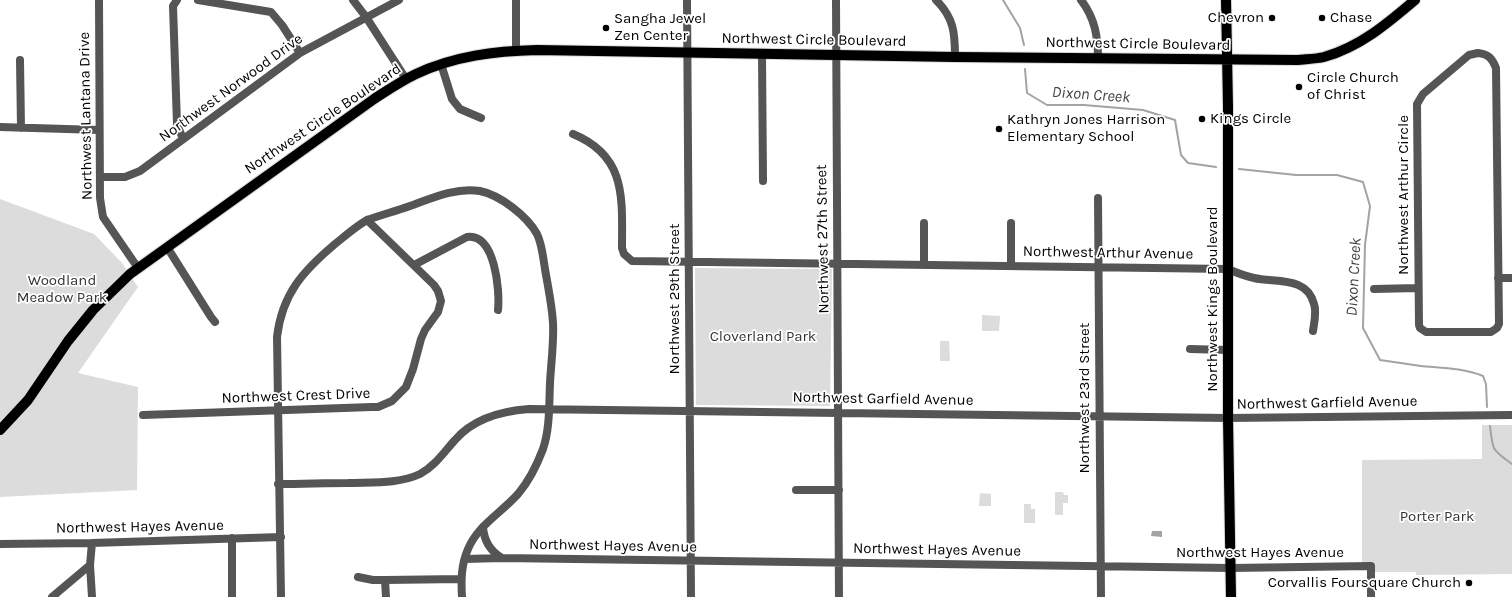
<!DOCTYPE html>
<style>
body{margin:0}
canvas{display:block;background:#fff}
</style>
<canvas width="1512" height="597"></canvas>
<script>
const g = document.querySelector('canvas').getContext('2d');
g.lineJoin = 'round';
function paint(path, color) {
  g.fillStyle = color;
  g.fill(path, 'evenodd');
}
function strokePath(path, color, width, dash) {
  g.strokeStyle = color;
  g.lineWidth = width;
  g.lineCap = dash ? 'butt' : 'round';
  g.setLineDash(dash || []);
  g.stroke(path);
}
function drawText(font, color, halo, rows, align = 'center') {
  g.font = font + ' Karla,sans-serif';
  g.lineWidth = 3.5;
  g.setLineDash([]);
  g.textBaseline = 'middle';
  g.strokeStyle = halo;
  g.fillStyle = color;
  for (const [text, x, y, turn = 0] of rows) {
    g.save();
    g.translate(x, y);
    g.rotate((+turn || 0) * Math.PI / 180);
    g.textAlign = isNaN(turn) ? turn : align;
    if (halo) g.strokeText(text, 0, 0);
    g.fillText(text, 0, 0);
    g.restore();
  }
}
paint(new Path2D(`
 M 0,199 L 94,234 L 122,263 L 138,287 L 78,373 L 138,387 L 137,490 L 0,497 Z
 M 695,268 L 832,269 L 830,406 L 696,405 Z
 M 982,315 L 1000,316 L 999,331 L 982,331 Z
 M 940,341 L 949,341 L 950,361 L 940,361 Z
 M 1482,425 L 1512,425 L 1512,574 L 1416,575 L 1416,572 L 1373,572 L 1373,562 L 1362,562 L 1362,460 L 1482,459 Z
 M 1055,492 L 1063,492 L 1064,495 L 1068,495 L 1068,503 L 1063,503 L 1063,515 L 1055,515 Z
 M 980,493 L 991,494 L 991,506 L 979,506 Z
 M 1024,504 L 1031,504 L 1031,509 L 1035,509 L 1035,523 L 1024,523 Z`), '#dcdcdc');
paint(new Path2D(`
 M 1152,531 L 1162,531 L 1162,537 L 1151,536 Z`), '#a3a3a3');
strokePath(new Path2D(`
 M 1003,0 L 1020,28 L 1024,45
 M 1025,69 L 1027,93 L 1047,105 L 1084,105 L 1143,110 L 1175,120 L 1181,155 L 1188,163 L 1216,167
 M 1239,169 L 1296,175 L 1337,175 L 1363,182 L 1370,206 L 1365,245 L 1363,328 L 1380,360 C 1394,362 1407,364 1421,366 C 1442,368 1463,368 1483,376 L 1486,384 L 1487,407
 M 1490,426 C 1493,452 1492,449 1512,464`), '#a3a3a3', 2);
const major = new Path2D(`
 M 1226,0 L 1228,106 L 1228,418 L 1231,597
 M 0,430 L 28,400 L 68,341 L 93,310 L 130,274 L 374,99 C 388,90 401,81 416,74 C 454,56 495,51 537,50 L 955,57 L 1297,60 C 1306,59 1316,59 1324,57 C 1360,47 1388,23 1415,0`);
strokePath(major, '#dbdbdb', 12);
strokePath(new Path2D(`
 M 99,0 L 100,198 L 103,217 L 138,268
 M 177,0 L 173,6 L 177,124 L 183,139
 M 198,0 L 271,12 L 282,25 L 300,53
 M 353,0 L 366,17 L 406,79
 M 516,0 L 516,51
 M 687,0 L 691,597
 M 836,0 L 839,597
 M 936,0 C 954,18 955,33 955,57
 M 1081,0 C 1095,18 1098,37 1098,59
 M 1478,53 C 1488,54 1492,58 1496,68 L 1499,324 L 1497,328 L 1491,332 L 1426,332 L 1420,328 L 1419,325 L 1417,104 L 1423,94 L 1469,55 Z
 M 762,54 L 763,181
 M 20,60 L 21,128
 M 441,64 L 452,99 L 460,109 L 481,118
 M 0,127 L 99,130
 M 573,134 C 627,156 622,199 622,248 L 624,254 L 632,261 L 1228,269 C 1237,273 1245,276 1254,278 C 1276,283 1307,276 1314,304 C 1317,312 1314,323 1313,331
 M 100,177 L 125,177 L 140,171 L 300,53 L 399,0
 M 1098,198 L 1101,597
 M 924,223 L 924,264
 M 1011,223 L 1011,266
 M 167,247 L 211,317 L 215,322
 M 414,265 L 467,237 C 495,233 500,290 498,310
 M 1498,278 L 1512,278
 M 1374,289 L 1418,288
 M 1190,349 L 1228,350
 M 143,415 L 372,407 L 378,407 L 392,401 L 406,387 L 413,369 L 421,339 L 425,330 L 438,312 L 441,301 L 438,291 L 434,285 L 367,220
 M 278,484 C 302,484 325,483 348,483 C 372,482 399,484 420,474 C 435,466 444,452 455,440 C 474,418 501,411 529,409 L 1228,418 L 1512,415
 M 796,490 L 839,490
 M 483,527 C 484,541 490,551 502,558
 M 0,544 L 92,543 L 281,537
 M 465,559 L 502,558 L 1231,568 L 1371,566 L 1371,597
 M 90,565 L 92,597
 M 358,577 L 373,580 L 385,580 L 461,579
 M 385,580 L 386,597
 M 52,597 L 90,565 L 92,543
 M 232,597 L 232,538
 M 281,597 L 277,337 C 282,294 303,271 335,244 C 345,236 355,227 367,220 C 381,215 396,211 410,206 C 432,198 456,187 480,191 C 500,195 527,216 537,234 C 542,244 543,257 545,269 C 548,287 552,305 553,323 C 554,343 551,363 550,383 C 549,405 550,428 543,449 C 537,465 529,481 518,494 C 501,513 478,525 468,549 C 461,565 461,581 462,597`), '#555', 8);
strokePath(major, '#000', 10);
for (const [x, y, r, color] of [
 [1272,18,4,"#000"],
 [1322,18,4,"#000"],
 [606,28,4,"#000"],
 [1299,87,4,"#000"],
 [1202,119,4,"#000"],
 [999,129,4,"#000"],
 [1469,583,4,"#000"]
]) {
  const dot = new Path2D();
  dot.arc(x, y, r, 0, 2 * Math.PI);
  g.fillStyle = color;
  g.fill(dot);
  strokePath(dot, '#fff', 1.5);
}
drawText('15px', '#000', '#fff', [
 ["Chevron",1264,18,"right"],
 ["Chase",1330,18],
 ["Sangha Jewel",614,19],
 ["Zen Center",614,36],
 ["Circle Church",1307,78],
 ["of Christ",1307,95],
 ["Kings Circle",1210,119],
 ["Kathryn Jones Harrison",1007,120],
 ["Elementary School",1007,137],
 ["Corvallis Foursquare Church",1461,583,"right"]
], 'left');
drawText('15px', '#000', '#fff', [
 ["Northwest Circle Boulevard",814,40,1],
 ["Northwest Circle Boulevard",1138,44,1],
 ["Northwest Norwood Drive",231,88,-36],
 ["Northwest Lantana Drive",86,116,-91],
 ["Northwest Circle Boulevard",323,119,-34],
 ["Northwest Arthur Circle",1404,195,-90],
 ["Northwest 27th Street",823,239,-91],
 ["Northwest Arthur Avenue",1108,253,1],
 ["Northwest 29th Street",675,299,-90],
 ["Northwest Kings Boulevard",1213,299,-90],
 ["Northwest Crest Drive",296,396,-2],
 ["Northwest 23rd Street",1085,398,-90],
 ["Northwest Garfield Avenue",883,399,1],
 ["Northwest Garfield Avenue",1327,403,-1],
 ["Northwest Hayes Avenue",140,527,-1],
 ["Northwest Hayes Avenue",613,546,1],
 ["Northwest Hayes Avenue",937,550,1],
 ["Northwest Hayes Avenue",1260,553]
]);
drawText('15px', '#333', '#fff', [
 ["Woodland",62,281],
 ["Meadow Park",62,298],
 ["Cloverland Park",763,337],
 ["Porter Park",1437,517]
]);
drawText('italic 16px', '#444', '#fff', [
 ["Dixon Creek",1091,95,4],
 ["Dixon Creek",1354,277,-87]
]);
</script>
